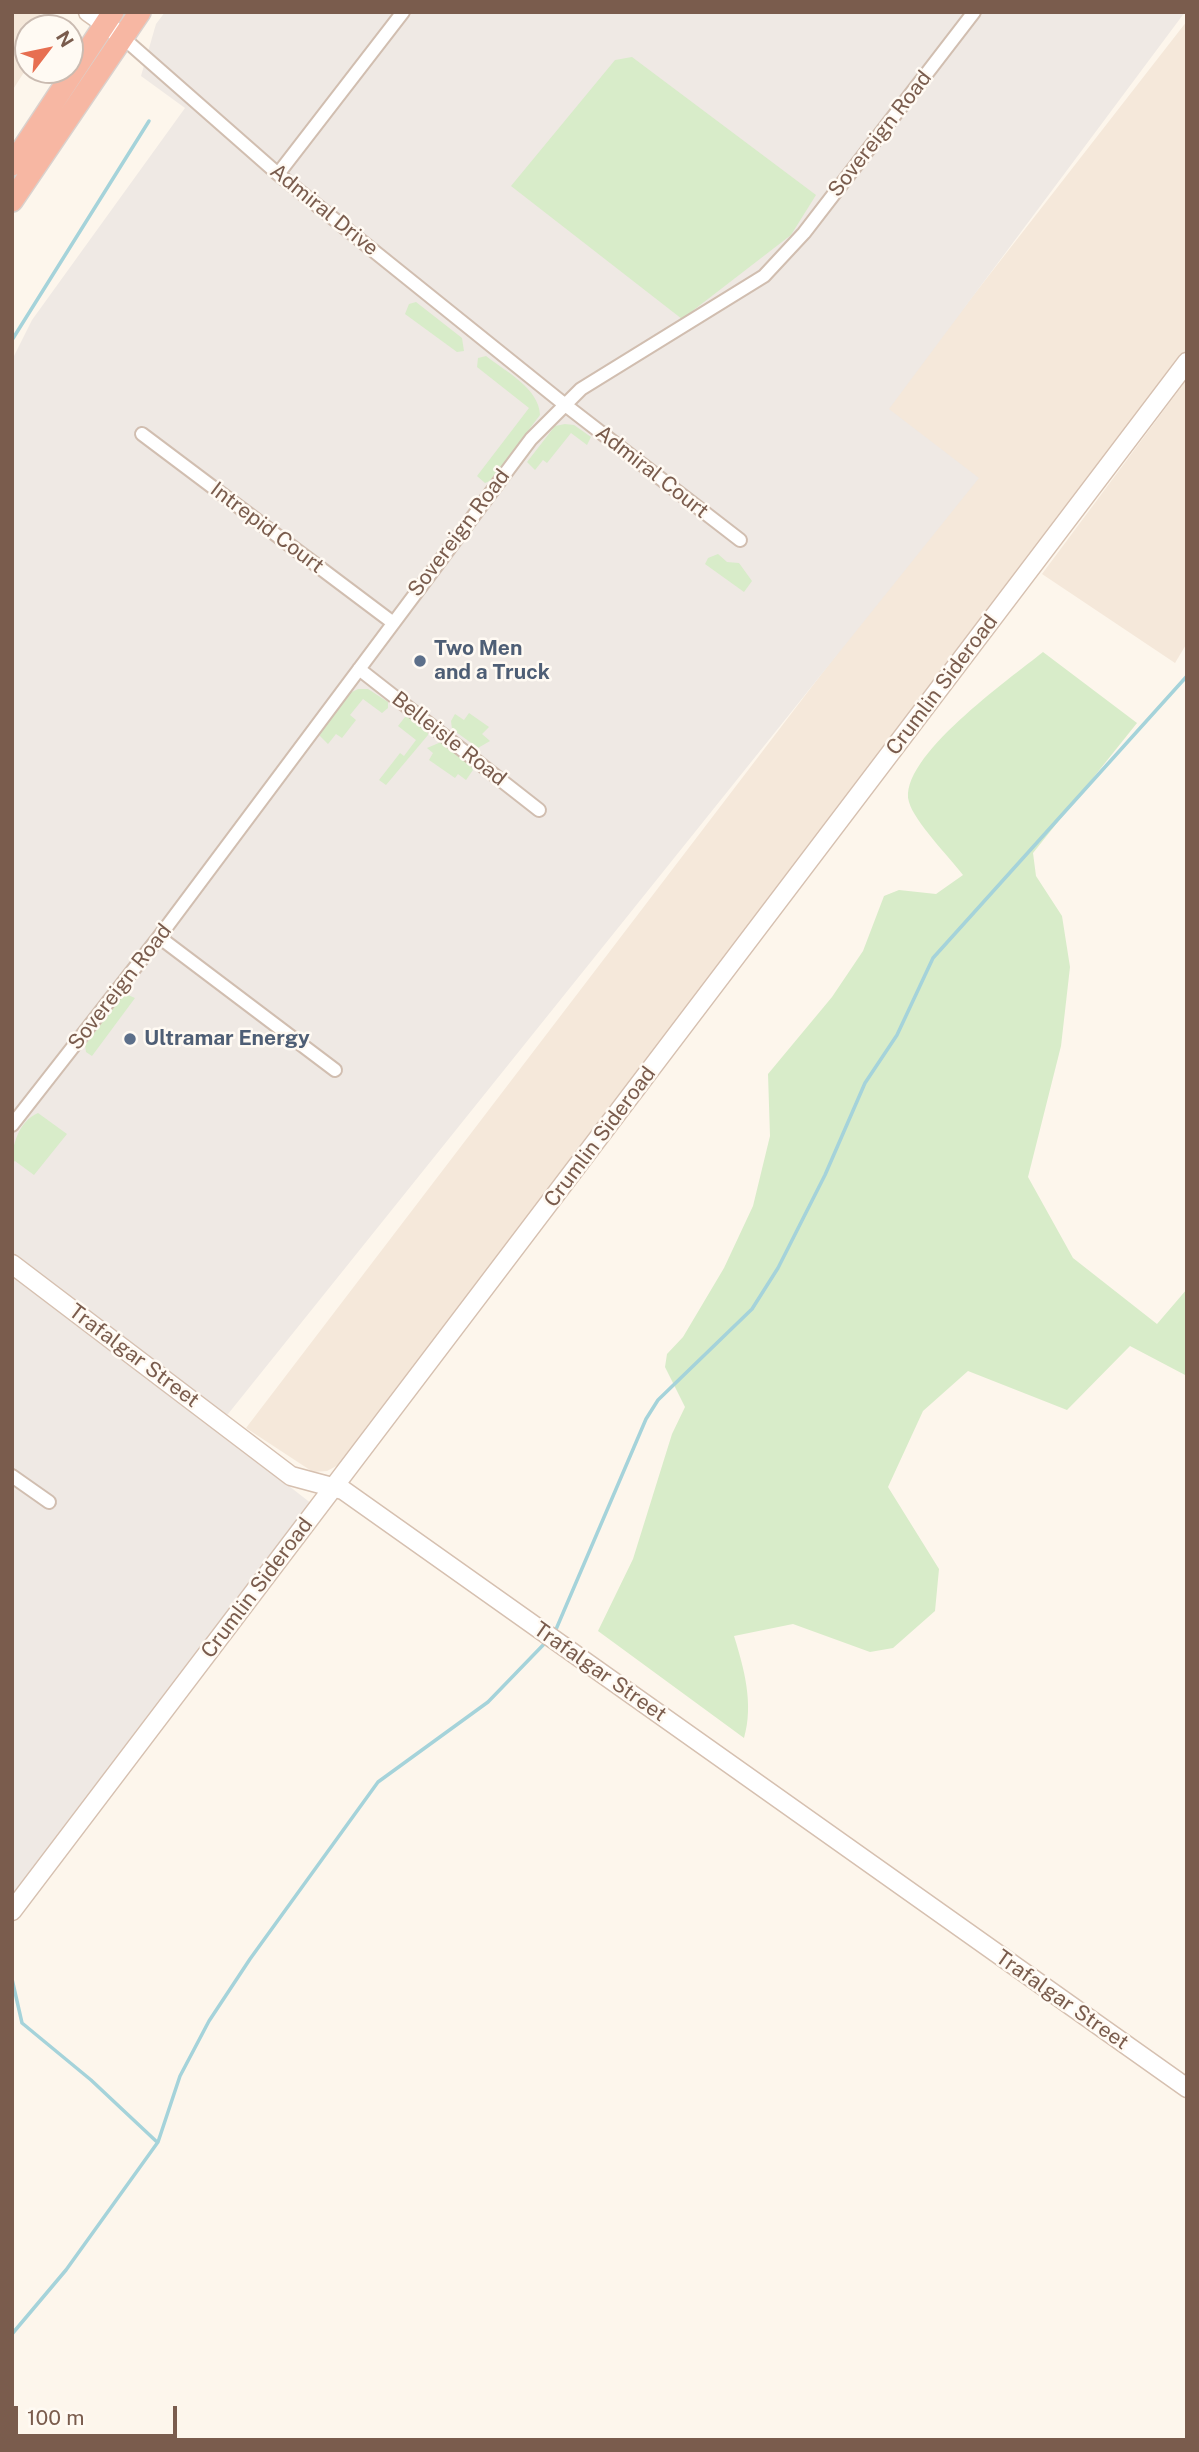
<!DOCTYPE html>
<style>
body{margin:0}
#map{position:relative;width:1199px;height:2452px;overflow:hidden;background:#fdf6ec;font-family:"Public Sans",sans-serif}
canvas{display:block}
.frame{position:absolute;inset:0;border:14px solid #7a5c4d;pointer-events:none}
.north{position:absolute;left:14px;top:14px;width:70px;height:70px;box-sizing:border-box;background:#fffaf3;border:2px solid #cabbb1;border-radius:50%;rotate:58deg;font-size:19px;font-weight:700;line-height:28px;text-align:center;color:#7a5c4d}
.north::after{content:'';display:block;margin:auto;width:24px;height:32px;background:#e76f51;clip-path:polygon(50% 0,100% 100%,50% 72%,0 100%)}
.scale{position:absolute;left:14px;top:2406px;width:163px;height:32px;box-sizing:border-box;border:4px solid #7a5c4d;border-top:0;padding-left:9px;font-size:21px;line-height:24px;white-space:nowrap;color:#7a5c4d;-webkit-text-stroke:5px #fffaf3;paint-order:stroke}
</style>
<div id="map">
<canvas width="1199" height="2452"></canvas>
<div class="frame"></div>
<div class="north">N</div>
<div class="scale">100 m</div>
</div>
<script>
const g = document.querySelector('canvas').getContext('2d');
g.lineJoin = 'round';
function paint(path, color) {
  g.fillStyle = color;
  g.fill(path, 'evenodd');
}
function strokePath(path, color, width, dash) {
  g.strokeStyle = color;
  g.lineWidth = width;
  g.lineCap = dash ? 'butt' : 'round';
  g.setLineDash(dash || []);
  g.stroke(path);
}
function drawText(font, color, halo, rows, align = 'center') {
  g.font = font + ' "Public Sans",sans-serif';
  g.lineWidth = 5;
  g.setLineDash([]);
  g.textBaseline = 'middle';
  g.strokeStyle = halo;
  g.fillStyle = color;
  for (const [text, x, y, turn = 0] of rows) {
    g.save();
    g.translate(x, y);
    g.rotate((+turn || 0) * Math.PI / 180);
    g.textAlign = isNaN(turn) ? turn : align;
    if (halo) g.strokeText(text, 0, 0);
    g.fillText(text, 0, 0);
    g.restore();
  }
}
paint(new Path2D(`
 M 12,12 L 40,12 L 43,28 L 28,28 L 28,66 L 12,91 Z
 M 1187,21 L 1187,350 L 929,695 L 344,1462 L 327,1471 L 313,1472 L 246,1428 L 852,634 L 849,455 Z
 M 1187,379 L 1187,643 L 1175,663 L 1042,574 Z`), '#f5e8da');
paint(new Path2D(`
 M 165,12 L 1185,12 L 889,409 L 979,478 L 216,1429 L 312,1504 L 12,1900 L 12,360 L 32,320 L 185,108 L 141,76 L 156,24 Z`), '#efe9e4');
paint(new Path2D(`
 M 632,57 L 816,195 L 791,235 L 682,319 L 511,186 L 615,60 Z
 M 416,302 L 462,338 L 464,351 L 457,352 L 405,314 L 409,304 Z
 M 486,356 C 506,372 539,388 540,415 L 490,481 L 485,483 L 477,476 L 529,408 L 477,367 L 478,358 Z
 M 565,424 L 574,425 L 591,437 L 587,445 L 571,433 L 547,463 L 543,460 L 535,470 L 527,462 L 555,426 Z
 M 718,554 L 727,562 L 739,563 L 752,581 L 744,592 L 705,564 L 708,558 Z
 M 1043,652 L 1137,723 L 1033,853 L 1036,876 L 1062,916 L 1070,967 L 1061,1046 L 1028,1177 L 1073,1258 L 1157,1324 L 1187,1289 L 1187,1376 L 1130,1346 L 1067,1410 L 968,1371 L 923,1411 L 888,1487 L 939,1569 L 935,1611 L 893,1648 L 870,1652 L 793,1624 L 734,1636 C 744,1668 754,1704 744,1738 L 598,1631 L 633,1559 L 672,1434 L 685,1407 L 665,1367 L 667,1354 L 683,1337 L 724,1268 L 753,1206 L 770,1136 L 768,1074 L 832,997 L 863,951 L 884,896 L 899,890 L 936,894 L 963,875 C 950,858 914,821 909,802 C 897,758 1011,678 1043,652 Z
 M 358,689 L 368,689 L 388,702 L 388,708 L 382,713 L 363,699 L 350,715 L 356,720 L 342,738 L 336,734 L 328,744 L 319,735 L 350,693 Z
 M 469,713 L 489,727 L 482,734 L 490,741 L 478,748 L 452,729 L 451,721 L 455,714 L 464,720 Z
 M 405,717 L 409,717 L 428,731 L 428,735 L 386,785 L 379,780 L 400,753 L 404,756 L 416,740 L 398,726 Z
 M 441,742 L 470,764 L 473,770 L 466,780 L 458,774 L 455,778 L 429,760 L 433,753 L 427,748 Z
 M 128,995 L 135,998 L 92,1056 L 86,1052 L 85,1045 L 121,997 Z
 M 38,1113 L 67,1134 L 34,1175 L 15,1161 L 12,1163 C 12,1145 19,1121 38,1113 Z`), '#d8ecc9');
strokePath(new Path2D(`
 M 12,340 L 149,121
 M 554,1634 L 646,1419 L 658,1400 L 752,1309 L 778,1268 L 825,1175 L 865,1083 L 897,1035 L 933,958 L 1187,676
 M 12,1979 L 22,2023 L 91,2080 L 157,2142
 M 12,2334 L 66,2270 L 158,2142 L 180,2076 L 209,2021 L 250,1959 L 378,1782 L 488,1702 L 546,1642`), '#a5d3da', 3.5);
const street = new Path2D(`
 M 121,36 L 278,174 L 564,404 L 740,540
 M 278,174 L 403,12
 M 142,434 L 392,622
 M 359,669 L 539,810
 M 159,937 L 335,1070
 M 12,1125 L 159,937 L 531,439 L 581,389 L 764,276 L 804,233 L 974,12
 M 12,1476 L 49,1502`);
const secondary = new Path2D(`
 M 88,12 L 116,32
 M 12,1264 L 291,1476 L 343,1490 L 1187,2088
 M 12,1911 L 1187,362`);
const highway = new Path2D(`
 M 12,165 L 113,12
 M 12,201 L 140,12`);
strokePath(street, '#d1beb0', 16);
strokePath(secondary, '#d6c0b0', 21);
strokePath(highway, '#dad1cd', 24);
strokePath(street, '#fff', 12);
strokePath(secondary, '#fff', 18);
strokePath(highway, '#f7b7a3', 21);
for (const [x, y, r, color] of [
 [420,661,7,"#5c6f8a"],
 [130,1039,7,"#5c6f8a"]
]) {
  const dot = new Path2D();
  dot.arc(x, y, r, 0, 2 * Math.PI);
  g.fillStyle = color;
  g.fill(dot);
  strokePath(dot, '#fffaf3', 2.5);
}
drawText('21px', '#7a5c4d', '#fffaf3', [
 ["Sovereign Road",880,134,-52],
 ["Admiral Drive",324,210,39],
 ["Admiral Court",652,472,38],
 ["Intrepid Court",267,528,37],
 ["Sovereign Road",459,533,-53],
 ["Crumlin Sideroad",942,685,-53],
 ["Belleisle Road",449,739,38],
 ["Sovereign Road",120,987,-52],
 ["Crumlin Sideroad",600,1137,-53],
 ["Trafalgar Street",134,1356,37],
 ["Crumlin Sideroad",257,1588,-53],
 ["Trafalgar Street",600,1672,35],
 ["Trafalgar Street",1062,2000,35]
]);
drawText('bold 21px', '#4e5e75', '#fffaf3', [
 ["Two Men",434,649],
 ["and a Truck",434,673],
 ["Ultramar Energy",144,1039]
], 'left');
</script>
